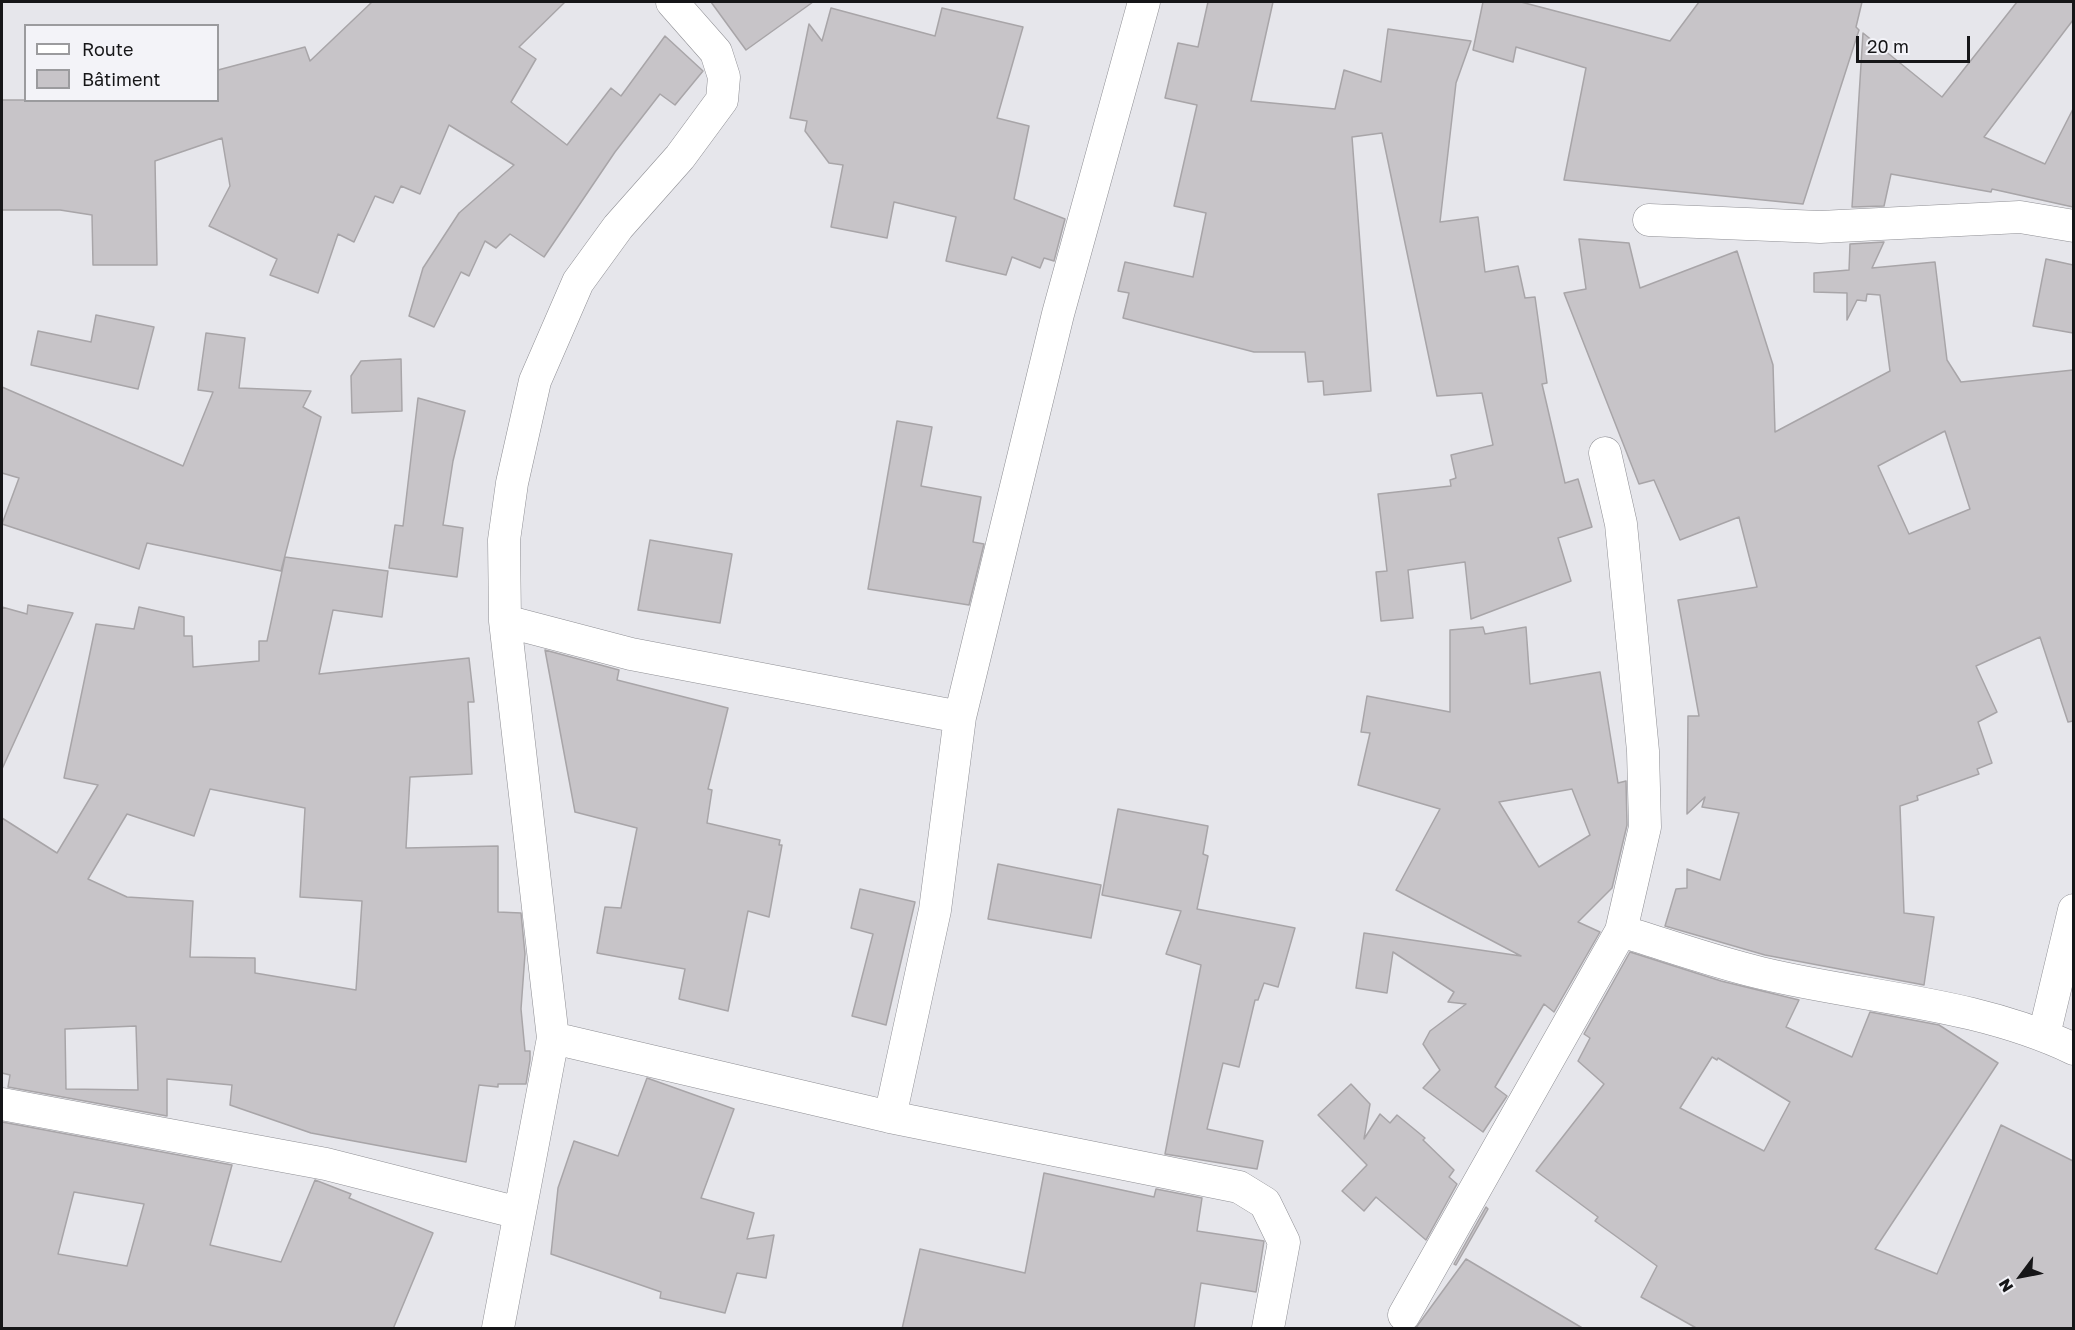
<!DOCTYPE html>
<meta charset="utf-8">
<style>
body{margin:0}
#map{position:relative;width:2075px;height:1330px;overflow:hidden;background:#e6e6eb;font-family:"Golos Text",sans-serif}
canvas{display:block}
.frame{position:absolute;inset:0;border:3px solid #161618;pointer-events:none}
.legend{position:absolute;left:24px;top:24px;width:195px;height:78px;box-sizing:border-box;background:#f3f3f8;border:2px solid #9b9b9e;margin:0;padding:8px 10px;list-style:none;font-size:18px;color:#161618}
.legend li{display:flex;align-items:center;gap:12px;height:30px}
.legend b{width:30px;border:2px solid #9b9b9e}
.north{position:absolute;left:1991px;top:1246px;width:60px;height:60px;-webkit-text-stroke:4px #f3f3f8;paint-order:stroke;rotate:238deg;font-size:16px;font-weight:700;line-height:24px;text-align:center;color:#161618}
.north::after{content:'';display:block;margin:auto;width:21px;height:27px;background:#161618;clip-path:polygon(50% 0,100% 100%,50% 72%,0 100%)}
.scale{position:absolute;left:1856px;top:36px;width:114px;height:27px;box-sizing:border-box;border:3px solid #161618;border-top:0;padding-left:8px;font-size:18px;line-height:21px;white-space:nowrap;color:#161618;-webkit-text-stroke:4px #f3f3f8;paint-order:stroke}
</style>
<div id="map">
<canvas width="2075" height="1330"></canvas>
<div class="frame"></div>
<ul class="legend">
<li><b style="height:8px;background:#fff"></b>Route</li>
<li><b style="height:16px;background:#c7c4c8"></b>Bâtiment</li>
</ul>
<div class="north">N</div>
<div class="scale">20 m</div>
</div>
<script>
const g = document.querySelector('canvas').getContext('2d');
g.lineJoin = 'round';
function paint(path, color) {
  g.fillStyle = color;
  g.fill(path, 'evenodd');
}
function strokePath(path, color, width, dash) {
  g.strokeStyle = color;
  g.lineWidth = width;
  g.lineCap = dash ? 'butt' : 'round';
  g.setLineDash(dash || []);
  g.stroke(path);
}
const building = new Path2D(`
 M 372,2 L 565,2 L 519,47 L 536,59 L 511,102 L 567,145 L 611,88 L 621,96 L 665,36 L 703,71 L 675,105 L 660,94 L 615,152 L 544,257 L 510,234 L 496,248 L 485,241 L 469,276 L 461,272 L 434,327 L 409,316 L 423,268 L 459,213 L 514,165 L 449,125 L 420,194 L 401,186 L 393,203 L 375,196 L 354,242 L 338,234 L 318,293 L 270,275 L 277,259 L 209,226 L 230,186 L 222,138 L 155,161 L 157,265 L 93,265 L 92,215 L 60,210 L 2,210 L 2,100 L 218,100 L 218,70 L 305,47 L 310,61 Z
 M 711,2 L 813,2 L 746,50 Z
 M 1208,2 L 1273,2 L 1251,101 L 1335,109 L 1344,70 L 1381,82 L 1388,29 L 1471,41 L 1456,83 L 1440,222 L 1478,217 L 1485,272 L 1518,266 L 1525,298 L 1535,297 L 1547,383 L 1542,384 L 1565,483 L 1578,479 L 1592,527 L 1558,538 L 1571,581 L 1471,619 L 1465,562 L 1408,570 L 1413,618 L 1381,621 L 1376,572 L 1387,571 L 1378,494 L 1451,486 L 1450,480 L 1456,478 L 1451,455 L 1493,445 L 1482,393 L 1437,396 L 1382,133 L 1352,137 L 1371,391 L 1324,395 L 1323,381 L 1308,382 L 1305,352 L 1254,352 L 1123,318 L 1129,293 L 1118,291 L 1125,262 L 1193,277 L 1206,213 L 1174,206 L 1197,105 L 1165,98 L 1178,43 L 1198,47 Z
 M 1483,2 L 1521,2 L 1670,41 L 1699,2 L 1862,2 L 1856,27 L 1859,30 L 1803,204 L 1564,180 L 1586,68 L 1516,47 L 1513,62 L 1473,50 Z
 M 2017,2 L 2073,2 L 2073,20 L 1984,137 L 2045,164 L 2073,109 L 2073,207 L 1992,189 L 1991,192 L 1891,174 L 1884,206 L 1852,207 L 1863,33 L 1942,97 Z
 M 831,8 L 935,36 L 942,8 L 1023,27 L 997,118 L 1029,126 L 1014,199 L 1065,219 L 1054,261 L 1044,258 L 1040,268 L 1012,257 L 1006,275 L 946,261 L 956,217 L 894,202 L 887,238 L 831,227 L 843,165 L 829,163 L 805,131 L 807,121 L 790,118 L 809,24 L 822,41 Z
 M 1579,239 L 1629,243 L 1640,288 L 1737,251 L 1773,365 L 1775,432 L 1890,371 L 1880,295 L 1867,294 L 1866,301 L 1857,300 L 1847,320 L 1847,293 L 1814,292 L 1814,273 L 1849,270 L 1850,244 L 1884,242 L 1872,268 L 1935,262 L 1947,360 L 1961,382 L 2073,370 L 2073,721 L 2068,722 L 2040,637 L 1976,666 L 1997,712 L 1978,722 L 1992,763 L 1977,769 L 1979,774 L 1917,796 L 1918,800 L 1900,806 L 1904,913 L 1934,917 L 1924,985 L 1765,955 L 1665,926 L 1676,889 L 1687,888 L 1687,869 L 1720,880 L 1739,813 L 1702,807 L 1705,797 L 1687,814 L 1688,716 L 1699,716 L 1678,600 L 1757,587 L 1739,517 L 1680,540 L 1654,480 L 1639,484 L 1564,293 L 1586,289 ZM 1945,431 L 1970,509 L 1909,534 L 1878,466 Z
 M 2046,259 L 2073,265 L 2073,333 L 2033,326 Z
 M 96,315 L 154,327 L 138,389 L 31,365 L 38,331 L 91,342 Z
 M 206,333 L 245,338 L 239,388 L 311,391 L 303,407 L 321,417 L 281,571 L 147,543 L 139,569 L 2,524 L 19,478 L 2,473 L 2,387 L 183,466 L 213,392 L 198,390 Z
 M 401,359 L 402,411 L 352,413 L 351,376 L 361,361 Z
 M 418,398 L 465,411 L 453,461 L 443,525 L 463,528 L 457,577 L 389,568 L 395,525 L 403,526 Z
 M 897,421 L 932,427 L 921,486 L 981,497 L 973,542 L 984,544 L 969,605 L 868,589 Z
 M 650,540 L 732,554 L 720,623 L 638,610 Z
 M 285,557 L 388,571 L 382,617 L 333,610 L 319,674 L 469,658 L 474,702 L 468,702 L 472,774 L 410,777 L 406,848 L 498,846 L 498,912 L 521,913 L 525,954 L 521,1009 L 525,1051 L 530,1051 L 530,1060 L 526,1084 L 498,1084 L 498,1087 L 479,1085 L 466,1162 L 311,1133 L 230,1105 L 232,1085 L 167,1079 L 167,1116 L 8,1087 L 10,1075 L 2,1073 L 2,818 L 57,853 L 98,785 L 64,778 L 96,624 L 134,629 L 139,607 L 184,617 L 184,636 L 192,636 L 193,667 L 259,661 L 259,641 L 267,641 ZM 210,789 L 305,808 L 300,897 L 362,901 L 356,990 L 255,973 L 255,958 L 190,957 L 193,901 L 127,897 L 88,879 L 127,814 L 194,836 ZM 136,1026 L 138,1090 L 66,1089 L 65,1029 Z
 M 28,605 L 73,613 L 2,769 L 2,607 L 27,614 Z
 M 1483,627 L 1485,634 L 1526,627 L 1530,684 L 1600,672 L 1618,783 L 1626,781 L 1627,825 L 1612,888 L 1578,922 L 1600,932 L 1554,1012 L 1544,1004 L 1495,1087 L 1507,1096 L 1483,1132 L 1423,1088 L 1440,1070 L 1423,1044 L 1430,1031 L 1466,1004 L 1448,1002 L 1454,992 L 1393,952 L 1387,993 L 1356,988 L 1364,933 L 1521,956 L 1396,890 L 1440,809 L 1358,785 L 1370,733 L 1361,732 L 1367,696 L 1450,712 L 1450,630 ZM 1572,789 L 1590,835 L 1539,867 L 1499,802 Z
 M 545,650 L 619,670 L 617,680 L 728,708 L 708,789 L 712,790 L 707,823 L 780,840 L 779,845 L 782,845 L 769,917 L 748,911 L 728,1011 L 679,999 L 685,969 L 597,953 L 605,907 L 621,908 L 637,828 L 575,812 Z
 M 1118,809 L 1208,826 L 1203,854 L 1208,856 L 1197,909 L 1295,928 L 1278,987 L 1264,983 L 1258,1000 L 1255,1000 L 1239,1067 L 1223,1063 L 1207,1129 L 1263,1141 L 1257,1169 L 1165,1154 L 1201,965 L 1166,954 L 1181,911 L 1102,895 Z
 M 998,864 L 1101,885 L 1091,938 L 988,919 Z
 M 860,889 L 915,902 L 886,1025 L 852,1016 L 873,934 L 851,928 Z
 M 1630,952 L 1721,981 L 1799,1000 L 1786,1027 L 1852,1057 L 1870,1012 L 1939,1025 L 1998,1063 L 1875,1249 L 1937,1274 L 2001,1125 L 2073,1161 L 2073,1329 L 1698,1329 L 1641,1297 L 1657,1266 L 1595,1221 L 1598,1217 L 1536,1171 L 1604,1084 L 1578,1061 L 1590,1038 L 1584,1034 ZM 1712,1057 L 1717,1060 L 1718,1058 L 1790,1102 L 1764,1151 L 1680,1108 Z
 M 647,1078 L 734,1109 L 701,1198 L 754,1213 L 747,1239 L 774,1235 L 766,1278 L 737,1273 L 725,1313 L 660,1298 L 661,1292 L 551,1254 L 558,1188 L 574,1141 L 618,1156 Z
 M 1351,1084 L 1370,1104 L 1364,1139 L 1380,1114 L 1390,1123 L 1397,1115 L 1425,1138 L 1423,1140 L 1454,1170 L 1449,1177 L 1457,1184 L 1426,1240 L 1376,1197 L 1364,1211 L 1342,1191 L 1367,1165 L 1318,1115 Z
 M 2,1122 L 232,1165 L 210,1245 L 281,1262 L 315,1180 L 351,1194 L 349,1198 L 433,1233 L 393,1329 L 2,1329 ZM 74,1192 L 144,1204 L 127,1266 L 58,1254 Z
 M 1044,1173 L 1154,1197 L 1156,1189 L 1202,1198 L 1197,1231 L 1264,1241 L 1256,1292 L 1201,1283 L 1194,1329 L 902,1329 L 920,1249 L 1025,1273 Z
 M 1486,1207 L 1488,1209 L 1456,1265 L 1454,1264 Z
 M 1466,1259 L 1584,1329 L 1415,1329 Z`);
paint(building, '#c7c4c8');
strokePath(building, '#a8a5a8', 1.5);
const minor = new Path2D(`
 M 1649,220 L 1820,227 L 2020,217 L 2074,226
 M 505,621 L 631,654 L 960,717
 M 1621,931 C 1667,945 1714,962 1761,973 C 1865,998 1975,1002 2074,1049
 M 2044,1035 L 2074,910
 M 553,1038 L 890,1117 L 1239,1187 L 1265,1203 L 1284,1242 L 1268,1328
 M 2,1104 L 326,1164 L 519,1213
 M 890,1117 L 935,910 L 960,717 L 1058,314 L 1144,2
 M 1404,1315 L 1621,931 L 1645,827 L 1643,751 L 1621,524 L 1605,453
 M 498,1328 L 553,1038 L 505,621 L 504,540 L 512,483 L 535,381 L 578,282 L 618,227 L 680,157 L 722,100 L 724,77 L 716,52 L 672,2`);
strokePath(minor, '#8f8f94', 33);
strokePath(minor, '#fff', 32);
</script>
